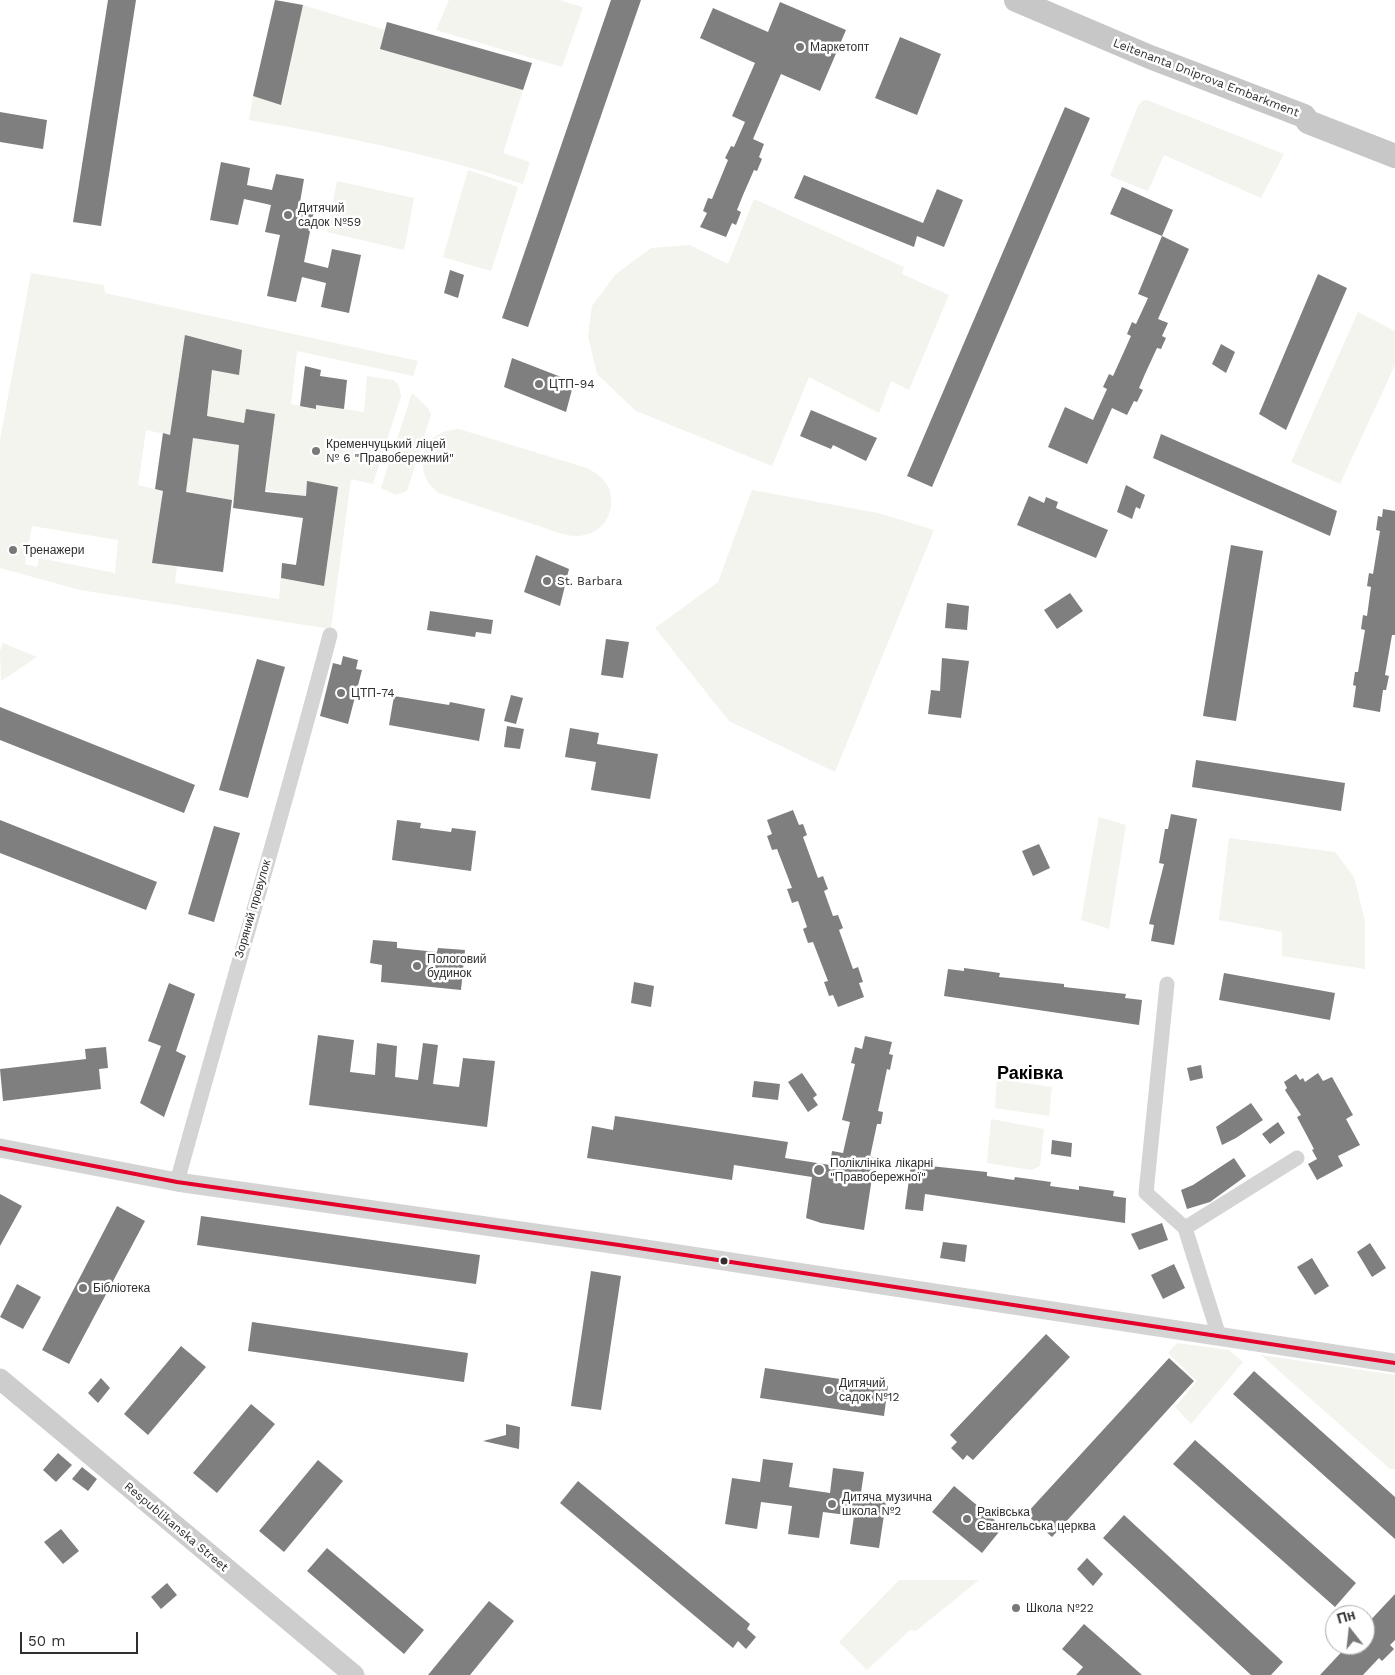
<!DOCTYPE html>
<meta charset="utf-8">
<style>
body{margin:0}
#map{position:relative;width:1395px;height:1675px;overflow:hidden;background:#fff;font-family:"Work Sans",sans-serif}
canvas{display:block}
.north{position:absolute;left:1325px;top:1605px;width:50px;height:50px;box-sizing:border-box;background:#fff;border:1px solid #acacac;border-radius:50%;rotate:344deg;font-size:14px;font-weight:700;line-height:20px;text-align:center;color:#2f2f2f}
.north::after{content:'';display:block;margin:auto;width:18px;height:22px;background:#787878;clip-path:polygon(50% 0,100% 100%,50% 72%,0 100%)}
.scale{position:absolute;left:20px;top:1632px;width:118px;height:22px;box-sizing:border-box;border:2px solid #2f2f2f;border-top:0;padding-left:6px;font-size:15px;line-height:18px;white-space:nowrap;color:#2f2f2f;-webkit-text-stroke:4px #fff;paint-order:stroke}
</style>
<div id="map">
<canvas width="1395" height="1675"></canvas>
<div class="north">Пн</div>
<div class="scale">50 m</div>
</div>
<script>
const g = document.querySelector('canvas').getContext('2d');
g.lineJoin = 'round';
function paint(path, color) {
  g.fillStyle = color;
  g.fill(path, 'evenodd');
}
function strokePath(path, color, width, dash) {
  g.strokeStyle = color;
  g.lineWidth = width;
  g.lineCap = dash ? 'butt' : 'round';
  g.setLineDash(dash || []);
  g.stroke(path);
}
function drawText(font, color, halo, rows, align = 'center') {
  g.font = font + ' "Work Sans",sans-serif';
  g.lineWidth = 5;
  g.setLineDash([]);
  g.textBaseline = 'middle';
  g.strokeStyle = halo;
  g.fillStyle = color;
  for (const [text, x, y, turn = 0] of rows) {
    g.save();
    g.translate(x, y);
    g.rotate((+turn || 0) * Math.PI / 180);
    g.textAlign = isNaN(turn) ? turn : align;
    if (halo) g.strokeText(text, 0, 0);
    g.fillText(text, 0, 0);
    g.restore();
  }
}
paint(new Path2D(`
 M 449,0 L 559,0 L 583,7 L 562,67 L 436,30 Z
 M 303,5 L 385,30 L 381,49 L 523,90 L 503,153 L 530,162 L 523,184 C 433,154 341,136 249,120 L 253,96 L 282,104 Z
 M 1147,100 L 1284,154 L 1261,198 L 1164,155 L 1148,191 L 1110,176 L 1138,106 L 1142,101 Z
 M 468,170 L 518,187 L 491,271 L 443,257 Z
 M 337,181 L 414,198 L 404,250 L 327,232 Z
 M 754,199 L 904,267 L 902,274 L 949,295 L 909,390 L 891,381 L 879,413 L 809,377 L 772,466 L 636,411 L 597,374 L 588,336 L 592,306 L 616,274 L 651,248 L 690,245 L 728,264 Z
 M 31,273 L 104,285 L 105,293 L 418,361 L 413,376 L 297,351 L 291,404 L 315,409 L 316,405 L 364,412 L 367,376 L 394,380 L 399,386 L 401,396 L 373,484 L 351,479 L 331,629 L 80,590 L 0,568 L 0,440 ZM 185,336 L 216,342 L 207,416 L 244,423 L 275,414 L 266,490 L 306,496 L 307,482 L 338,487 L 324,585 L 281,578 L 279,599 L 175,583 L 177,566 L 152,563 L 163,491 L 138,485 L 146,430 L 170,435 ZM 32,526 L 118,540 L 115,573 L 39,558 L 37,567 L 25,564 Z
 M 1358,312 L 1395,331 L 1395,365 L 1340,484 L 1291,462 Z
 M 412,393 L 428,408 L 431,415 L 407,491 L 396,495 L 381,488 Z
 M 459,429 L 587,468 C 602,476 612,485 611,503 C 611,522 595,536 577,536 C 562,536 547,528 533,524 C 501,514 470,503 438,493 C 434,488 428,484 426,478 C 415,451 432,430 459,429 Z
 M 193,438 L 239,445 L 234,500 L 186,492 Z
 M 752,490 L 878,513 L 934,530 L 835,772 L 729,721 L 655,628 L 718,582 Z
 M 3,643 L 37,657 L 1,681 L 0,651 Z
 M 1099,817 L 1126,825 L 1109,929 L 1081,920 Z
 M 1229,838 L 1335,852 L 1354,877 L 1365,921 L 1365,969 L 1282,956 L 1282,932 L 1219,920 Z
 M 997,1079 L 1052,1087 L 1049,1116 L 995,1108 Z
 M 991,1119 L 1044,1129 L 1040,1166 L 1031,1170 L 987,1163 Z
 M 1177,1343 L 1229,1350 L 1243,1362 L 1191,1424 L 1175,1407 L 1197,1381 L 1168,1353 Z
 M 1261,1355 L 1395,1375 L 1395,1469 L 1390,1469 Z
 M 899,1580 L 979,1580 L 916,1631 L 910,1630 L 867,1670 L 839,1642 Z`), '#f2f4ed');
paint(new Path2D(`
 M 108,0 L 136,0 L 101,226 L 73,222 Z
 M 275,0 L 303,5 L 281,105 L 253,96 Z
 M 611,0 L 641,0 L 528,327 L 502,318 Z
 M 780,2 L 846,30 L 820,91 L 781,74 L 753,139 L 764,144 L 759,157 L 762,159 L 757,171 L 754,170 L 743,195 L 737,210 L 741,212 L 736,225 L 732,223 L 726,237 L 700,227 L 707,213 L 703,211 L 708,198 L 712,199 L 728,160 L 725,158 L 731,146 L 734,147 L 745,122 L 732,116 L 755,63 L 700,38 L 713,8 L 768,32 Z
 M 387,22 L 532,63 L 523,90 L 380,49 Z
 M 900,37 L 941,54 L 917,115 L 875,98 Z
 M 1065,107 L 1090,118 L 932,487 L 907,476 Z
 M 0,112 L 47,120 L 43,149 L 0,142 Z
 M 221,162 L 250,168 L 247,185 L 272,190 L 276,174 L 304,179 L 299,208 L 314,211 L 304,262 L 328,268 L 332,249 L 361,255 L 349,313 L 321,307 L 326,283 L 302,277 L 296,302 L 267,296 L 280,235 L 265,232 L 271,205 L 244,199 L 238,225 L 210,220 Z
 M 804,175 L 923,223 L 937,189 L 963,200 L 944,247 L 917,236 L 914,247 L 794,198 Z
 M 1122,187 L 1173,210 L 1162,236 L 1110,214 Z
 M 1162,236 L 1189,249 L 1158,319 L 1168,323 L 1162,336 L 1166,338 L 1161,349 L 1157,348 L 1145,374 L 1139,388 L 1143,390 L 1137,402 L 1134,401 L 1127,415 L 1112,408 L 1087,464 L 1048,447 L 1065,407 L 1093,420 L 1107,389 L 1103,387 L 1109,374 L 1113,376 L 1131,336 L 1127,334 L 1132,322 L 1136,324 L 1148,298 L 1138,294 Z
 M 450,270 L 464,275 L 458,298 L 444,293 Z
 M 1318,274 L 1347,288 L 1286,430 L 1259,414 Z
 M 185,335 L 242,350 L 239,375 L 212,370 L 207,416 L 244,423 L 246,409 L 275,414 L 265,492 L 306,496 L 307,481 L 338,487 L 324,586 L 281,578 L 282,563 L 296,565 L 303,518 L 233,508 L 239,445 L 193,438 L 186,492 L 232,500 L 223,572 L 152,563 L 163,491 L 155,489 L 163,433 L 170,435 Z
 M 1221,344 L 1235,352 L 1226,373 L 1212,364 Z
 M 512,358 L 574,382 L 566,412 L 504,387 Z
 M 305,366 L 321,370 L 320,376 L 347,380 L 344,409 L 316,405 L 316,409 L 300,406 Z
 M 811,410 L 877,438 L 866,461 L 833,445 L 831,449 L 800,436 Z
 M 1161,434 L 1337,511 L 1330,536 L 1153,458 Z
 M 1126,485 L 1145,495 L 1140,509 L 1136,507 L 1132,519 L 1117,512 Z
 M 1029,496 L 1044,503 L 1046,497 L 1058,502 L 1056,508 L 1108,530 L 1096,558 L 1017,525 Z
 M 1383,509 L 1395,511 L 1395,635 L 1392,635 L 1385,675 L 1389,676 L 1386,690 L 1383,690 L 1380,712 L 1353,707 L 1356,686 L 1353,685 L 1355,672 L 1358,672 L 1365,630 L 1361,629 L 1363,615 L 1367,616 L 1371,587 L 1367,586 L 1369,573 L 1373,574 L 1380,531 L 1376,530 L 1378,516 L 1382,517 Z
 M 1231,545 L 1263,551 L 1236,721 L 1203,716 Z
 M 536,555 L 569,569 L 560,606 L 524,592 Z
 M 1070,593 L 1083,611 L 1057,629 L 1044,610 Z
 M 947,603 L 969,606 L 967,630 L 945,628 Z
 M 430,611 L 493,620 L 491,634 L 476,632 L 475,637 L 427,630 Z
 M 606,639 L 629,642 L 623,678 L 601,675 Z
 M 343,656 L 358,660 L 356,669 L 362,670 L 348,724 L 320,716 L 333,663 L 341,665 Z
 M 942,658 L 969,661 L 961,718 L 928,714 L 931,690 L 940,691 Z
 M 257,659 L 285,667 L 248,798 L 219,790 Z
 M 511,695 L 523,698 L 516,724 L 504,721 Z
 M 394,696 L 449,705 L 450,702 L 485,709 L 479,741 L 389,725 Z
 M 0,707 L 195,785 L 184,813 L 0,740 Z
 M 507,726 L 524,729 L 520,749 L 504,747 Z
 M 570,728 L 599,733 L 597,744 L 658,754 L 650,799 L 591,790 L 596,762 L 565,757 Z
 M 1196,760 L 1345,783 L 1341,811 L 1192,787 Z
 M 793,810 L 799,825 L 803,824 L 807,835 L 803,837 L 818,878 L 823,876 L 828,889 L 824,891 L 833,916 L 838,915 L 843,928 L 839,930 L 853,969 L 858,967 L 863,982 L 859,983 L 864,997 L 838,1007 L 833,995 L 829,996 L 824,982 L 828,981 L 813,942 L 808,943 L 803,929 L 807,927 L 798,901 L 792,903 L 787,889 L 792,888 L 777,849 L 772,850 L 767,836 L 772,834 L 767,820 Z
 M 1171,814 L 1197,819 L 1174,945 L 1151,941 L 1154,925 L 1149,924 L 1164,864 L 1159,863 L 1165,829 L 1168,829 Z
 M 0,820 L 157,882 L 146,910 L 0,853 Z
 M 397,820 L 421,823 L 420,828 L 451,832 L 452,828 L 476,831 L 471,871 L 392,860 Z
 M 214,826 L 240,833 L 214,922 L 188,914 Z
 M 1039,844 L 1050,868 L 1033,876 L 1022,851 Z
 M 373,940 L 397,942 L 397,948 L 437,952 L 438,948 L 465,950 L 461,990 L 381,982 L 382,965 L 370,963 Z
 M 964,968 L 1000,973 L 999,977 L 1064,984 L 1064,987 L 1126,994 L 1125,998 L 1142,1000 L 1139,1025 L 944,996 L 948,969 L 964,971 Z
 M 1224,973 L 1335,993 L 1330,1020 L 1219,1000 Z
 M 634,982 L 654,986 L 651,1007 L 631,1003 Z
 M 169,983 L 195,994 L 176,1051 L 186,1056 L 164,1117 L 140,1103 L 161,1046 L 148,1041 Z
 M 318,1035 L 354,1040 L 350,1072 L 375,1075 L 377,1043 L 397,1046 L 395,1077 L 418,1080 L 423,1043 L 438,1045 L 433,1084 L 459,1087 L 463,1058 L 495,1061 L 487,1127 L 309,1105 Z
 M 865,1036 L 892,1042 L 889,1054 L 893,1055 L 890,1070 L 887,1069 L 878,1111 L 883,1112 L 881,1124 L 877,1124 L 870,1157 L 875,1158 L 864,1230 L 821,1223 L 806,1218 L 812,1177 L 734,1165 L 732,1180 L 587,1158 L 592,1126 L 613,1130 L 615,1116 L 788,1142 L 785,1158 L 830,1165 L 832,1151 L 843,1153 L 850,1122 L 842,1120 L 855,1064 L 851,1063 L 855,1047 L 862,1049 Z
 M 106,1047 L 108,1068 L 99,1069 L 101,1089 L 3,1101 L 0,1069 L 86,1059 L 85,1049 Z
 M 1201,1065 L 1203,1078 L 1190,1081 L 1187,1068 Z
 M 802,1073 L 817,1095 L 813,1098 L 818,1105 L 808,1112 L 788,1082 Z
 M 1318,1073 L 1323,1081 L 1332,1077 L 1353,1115 L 1346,1119 L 1360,1145 L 1338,1156 L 1343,1166 L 1317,1180 L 1308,1164 L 1317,1159 L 1312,1150 L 1314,1149 L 1297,1117 L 1301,1115 L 1285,1090 L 1287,1088 L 1284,1082 L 1296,1074 L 1300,1080 L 1303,1078 L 1305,1082 Z
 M 754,1081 L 780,1084 L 778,1100 L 752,1097 Z
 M 1251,1103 L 1263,1120 L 1236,1138 L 1222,1145 L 1216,1127 Z
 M 1278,1122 L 1285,1133 L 1270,1144 L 1262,1134 Z
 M 1052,1140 L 1072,1143 L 1071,1157 L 1051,1154 Z
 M 1234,1158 L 1246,1176 L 1210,1202 L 1187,1209 L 1181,1190 L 1193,1185 Z
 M 911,1164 L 987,1172 L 987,1176 L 1014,1180 L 1015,1177 L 1051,1182 L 1050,1186 L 1079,1190 L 1079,1186 L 1114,1191 L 1113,1196 L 1126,1198 L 1125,1223 L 925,1194 L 923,1211 L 905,1209 Z
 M 0,1194 L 22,1206 L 0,1246 Z
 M 117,1206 L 145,1221 L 69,1364 L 42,1350 Z
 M 201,1216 L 480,1255 L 476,1284 L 197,1245 Z
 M 1162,1223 L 1168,1240 L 1139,1250 L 1131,1234 Z
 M 943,1242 L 967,1245 L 965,1262 L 940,1258 Z
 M 1370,1243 L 1386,1268 L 1372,1277 L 1357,1252 Z
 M 1312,1258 L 1329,1286 L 1315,1295 L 1297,1267 Z
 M 1174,1264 L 1185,1288 L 1163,1299 L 1151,1275 Z
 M 591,1271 L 621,1276 L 601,1410 L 571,1406 Z
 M 17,1284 L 41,1297 L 23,1329 L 0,1317 Z
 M 252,1322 L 468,1353 L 464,1382 L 248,1351 Z
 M 1046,1334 L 1070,1357 L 973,1460 L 967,1455 L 963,1460 L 951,1448 L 957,1442 L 950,1435 Z
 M 181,1346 L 206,1367 L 148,1435 L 124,1414 Z
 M 1169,1358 L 1194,1381 L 1052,1537 L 1026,1514 Z
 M 765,1368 L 888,1386 L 884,1416 L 760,1398 Z
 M 1254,1371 L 1395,1497 L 1395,1539 L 1233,1394 Z
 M 101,1378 L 110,1388 L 98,1403 L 88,1393 Z
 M 251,1404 L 275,1424 L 217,1493 L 193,1473 Z
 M 506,1424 L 520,1427 L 519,1449 L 483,1441 L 506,1435 Z
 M 1195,1440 L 1356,1583 L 1335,1607 L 1173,1464 Z
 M 58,1453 L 72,1465 L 56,1482 L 43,1470 Z
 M 763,1459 L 793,1463 L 789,1487 L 830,1493 L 833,1468 L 864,1472 L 860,1499 L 886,1502 L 879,1548 L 850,1544 L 854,1516 L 823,1512 L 819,1538 L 788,1534 L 792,1506 L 761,1502 L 757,1529 L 725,1524 L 732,1478 L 760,1482 Z
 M 318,1460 L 343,1481 L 284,1552 L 259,1531 Z
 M 82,1467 L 97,1479 L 88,1491 L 72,1479 Z
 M 578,1481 L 750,1624 L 747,1629 L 756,1637 L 746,1649 L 738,1641 L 733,1648 L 560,1503 Z
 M 954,1486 L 1003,1527 L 982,1553 L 932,1512 Z
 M 1124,1515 L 1283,1662 L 1271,1675 L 1251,1675 L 1103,1538 Z
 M 61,1529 L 79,1551 L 63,1564 L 44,1542 Z
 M 327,1548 L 424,1630 L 404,1654 L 307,1571 Z
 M 1087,1558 L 1103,1574 L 1093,1586 L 1077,1569 Z
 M 167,1583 L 177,1595 L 161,1609 L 151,1597 Z
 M 1395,1594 L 1395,1640 L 1390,1645 L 1394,1649 L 1382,1661 L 1379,1658 L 1363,1675 L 1320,1675 L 1348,1645 L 1365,1645 L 1365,1626 Z
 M 489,1601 L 514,1621 L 470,1675 L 428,1675 Z
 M 1084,1624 L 1142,1675 L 1076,1675 L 1083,1667 L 1062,1649 Z`), '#7f7f7f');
strokePath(new Path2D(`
 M 1167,984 L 1146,1193 L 1185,1228 L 1219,1336
 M 177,1182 C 227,1000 282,818 330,635
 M 1185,1228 L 1297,1158`), '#d4d4d4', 15);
strokePath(new Path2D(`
 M 0,1148 L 177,1182 L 619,1245 L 1395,1363`), '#d4d4d4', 19);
strokePath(new Path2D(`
 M 0,1379 L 354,1675`), '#cdcdcd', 21);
strokePath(new Path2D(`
 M 1016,0 L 1150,57 L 1304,116 L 1308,122 L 1395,156`), '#c7c7c7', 24);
strokePath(new Path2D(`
 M 0,1148 L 177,1182 L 619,1245 L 1395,1363`), '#e4002b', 4);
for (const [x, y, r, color] of [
 [800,47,5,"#787878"],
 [288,215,5,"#787878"],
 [539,384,5,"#787878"],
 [316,451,5,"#787878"],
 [13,550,5,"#787878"],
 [547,581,5,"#787878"],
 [341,693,5,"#787878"],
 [417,966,5,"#787878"],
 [819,1170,6,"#787878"],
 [724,1261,4.5,"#2f2f2f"],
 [83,1288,5,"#787878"],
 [829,1390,5,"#787878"],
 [832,1504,5,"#787878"],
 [967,1519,5,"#787878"],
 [1016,1608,5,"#787878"]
]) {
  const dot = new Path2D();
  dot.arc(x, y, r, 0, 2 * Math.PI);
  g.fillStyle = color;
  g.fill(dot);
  strokePath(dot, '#fff', 2);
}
drawText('12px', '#2f2f2f', '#fff', [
 ["Маркетопт",810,47],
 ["Дитячий",298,208],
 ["садок №59",298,222],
 ["ЦТП-94",549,384],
 ["Кременчуцький ліцей",326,444],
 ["№ 6 \"Правобережний\"",326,458],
 ["Тренажери",23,550],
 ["St. Barbara",557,581],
 ["ЦТП-74",351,693],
 ["Пологовий",427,959],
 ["будинок",427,973],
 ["Поліклініка лікарні",830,1163],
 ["\"Правобережної\"",830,1177],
 ["Бібліотека",93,1288],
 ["Дитячий",839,1383],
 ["садок №12",839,1397],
 ["Дитяча музична",842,1497],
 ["школа №2",842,1511],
 ["Раківська",977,1512],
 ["Євангельська церква",977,1526],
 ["Школа №22",1026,1608]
], 'left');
drawText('12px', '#2f2f2f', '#fff', [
 ["Leitenanta Dniprova Embarkment",1206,78,21],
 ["Зоряний провулок",253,909,-74],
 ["Respublikanska Street",176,1527,40]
]);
drawText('bold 18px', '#000', '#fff', [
 ["Раківка",1030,1074]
]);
</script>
